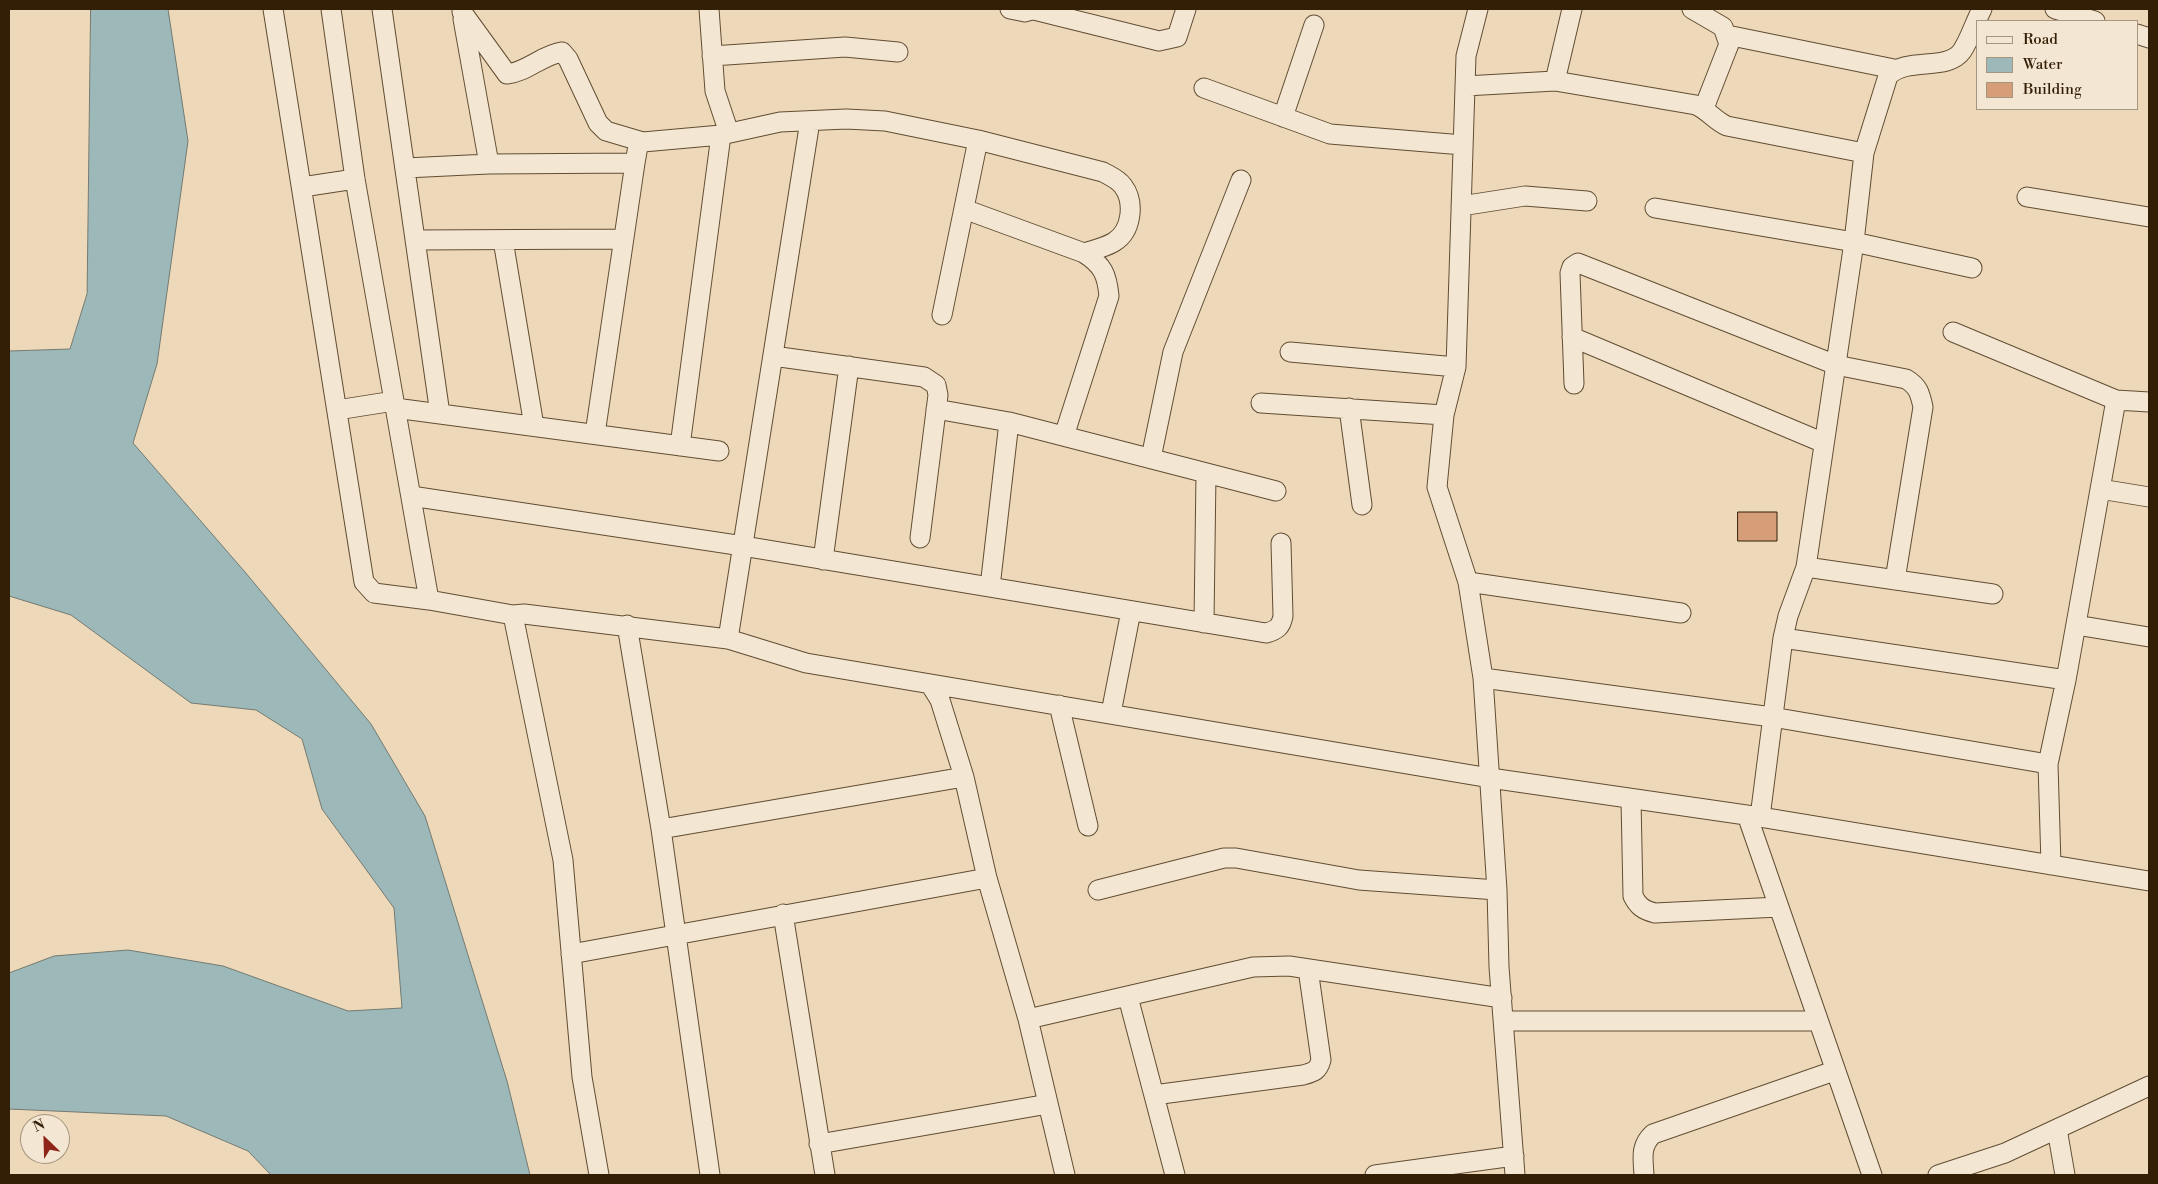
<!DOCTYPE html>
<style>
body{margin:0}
#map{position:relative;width:2158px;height:1184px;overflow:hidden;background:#edd9b9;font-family:"Libre Bodoni",serif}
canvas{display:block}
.frame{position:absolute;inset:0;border:10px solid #331e06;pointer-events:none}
.legend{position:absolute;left:1976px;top:20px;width:162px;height:90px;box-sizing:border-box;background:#f3e6d2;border:1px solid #a69680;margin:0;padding:6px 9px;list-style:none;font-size:15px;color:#331e06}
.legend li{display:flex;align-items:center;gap:10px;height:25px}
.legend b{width:25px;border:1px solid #a69680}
.north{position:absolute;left:20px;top:1114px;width:50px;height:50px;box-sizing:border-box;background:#f3e6d2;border:1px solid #a69680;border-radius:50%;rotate:336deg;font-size:14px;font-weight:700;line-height:20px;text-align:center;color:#331e06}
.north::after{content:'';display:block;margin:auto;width:18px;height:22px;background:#8f2418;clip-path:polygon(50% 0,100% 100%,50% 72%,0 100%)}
</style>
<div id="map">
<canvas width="2158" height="1184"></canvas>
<div class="frame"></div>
<ul class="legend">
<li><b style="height:6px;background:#f3e6d2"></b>Road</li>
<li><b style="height:14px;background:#9db8b9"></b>Water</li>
<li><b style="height:14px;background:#d59d78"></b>Building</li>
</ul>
<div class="north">N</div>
</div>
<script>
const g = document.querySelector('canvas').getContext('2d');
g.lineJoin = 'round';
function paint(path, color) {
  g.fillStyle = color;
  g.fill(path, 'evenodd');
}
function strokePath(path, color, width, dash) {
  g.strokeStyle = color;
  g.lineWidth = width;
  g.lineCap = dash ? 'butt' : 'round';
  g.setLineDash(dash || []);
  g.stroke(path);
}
const water = new Path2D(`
 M 91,9 L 168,9 L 188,141 L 157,364 L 133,443 L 245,572 L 371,724 L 425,816 L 507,1081 L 530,1175 L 271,1175 L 248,1151 L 166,1116 L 9,1109 L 9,973 L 54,956 L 128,950 L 223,966 L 348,1011 L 402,1008 L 394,908 L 322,809 L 302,739 L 256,710 L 191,703 L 71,615 L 9,596 L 9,351 L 70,349 L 87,294 Z`);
paint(water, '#9db8b9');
strokePath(water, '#737a71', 1);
const building = new Path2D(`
 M 1738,512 L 1777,512 L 1777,541 L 1738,541 Z`);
paint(building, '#d59d78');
strokePath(building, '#331e06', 1);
const minor = new Path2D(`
 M 273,9 L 364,582 L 374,593 L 429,600 L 513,615 L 524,614 L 728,639 L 806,663 L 1490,778 L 1760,817 L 2149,881
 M 331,9 L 355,179 L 429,600
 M 382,9 L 440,414
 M 709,9 L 715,91 L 729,133
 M 1010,9 L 1025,12 L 1035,9
 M 1478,9 L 1466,56 L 1456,367 L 1444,415 L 1437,487 L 1468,582 L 1483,678 L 1497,890 L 1499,967 L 1515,1175
 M 1692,9 L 1723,27 L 1729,44 L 1704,108
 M 2055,9 L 2095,21
 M 1034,10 L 1159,41 L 1177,37 L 1186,9
 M 462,12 L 507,74 C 527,72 542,55 562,52 L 568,59 L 598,123 L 606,131 L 643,142
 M 463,19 L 489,164
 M 2137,34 L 2149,38
 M 1727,35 L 1894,69
 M 712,56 L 845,47 L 898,52
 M 1555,81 L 1572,9
 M 1465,86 L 1555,81 L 1696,105 C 1708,110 1715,121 1727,126 L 1864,153
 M 1204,88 L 1330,134 L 1463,145
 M 1283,117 L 1314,25
 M 405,168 L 489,164 L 635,163
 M 302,187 L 355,179
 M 2027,197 L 2149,217
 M 1461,206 L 1525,196 L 1587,201
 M 1655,208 L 1854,242 L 1972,268
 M 964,209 L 1084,253 C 1103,265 1107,275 1109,296 L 1064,436
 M 415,240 L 623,239
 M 503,240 L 534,426
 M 942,315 L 978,140
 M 1953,332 L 2116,400 L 2149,402
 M 1572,337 L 1824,443
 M 1290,352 L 1456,367
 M 773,356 L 924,377 L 936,385 L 938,395 L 920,538
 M 1574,384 L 1570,273 L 1572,267 L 1578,263 L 1836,365 L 1906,379 C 1918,386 1920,393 1923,407 L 1895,580
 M 1261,403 L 1444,415
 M 395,408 L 719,451
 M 1349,408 L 1362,505
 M 936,409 L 1009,422 L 1276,491
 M 337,410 L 394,401
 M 595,434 L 635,163 L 638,146 L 643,142 L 721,135 L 780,122 L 846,119 L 885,121 L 978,140 L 1103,172 C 1110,176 1118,179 1123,186 C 1135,202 1132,231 1114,242 C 1106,247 1094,250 1084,253
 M 680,446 L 721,135
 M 1151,458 L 1173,352 L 1241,180
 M 2100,489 L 2149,497
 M 411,496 L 743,546 L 1266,633 C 1277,630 1281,627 1283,616 L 1281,543
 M 823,560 L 849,366
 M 1806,567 L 1993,594
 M 1468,582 L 1681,613
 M 990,587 L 1009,422
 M 513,615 L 563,860 L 582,1077 L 599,1175
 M 1204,623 L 1206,473
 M 627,625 L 661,829 L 710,1175
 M 2076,625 L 2149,637
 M 1783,638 L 2066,680
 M 728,639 L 810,121
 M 1483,678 L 1772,717 L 2048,764
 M 930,684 L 940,700 L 964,777 L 987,878 L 1028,1019 L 1065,1175
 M 1059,705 L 1088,826
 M 1111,713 L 1131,611
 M 1631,800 L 1633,896 C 1638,906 1643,910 1655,913 L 1779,907
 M 1747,815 L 1872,1175
 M 1760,817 L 1783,638 L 1788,616 L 1806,567 L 1854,242 L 1864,153 L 1888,76 C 1907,56 1947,72 1962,51 C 1970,39 1975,22 1982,9
 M 661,829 L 964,777
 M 2051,865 L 2048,764 L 2066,680 L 2116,400
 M 1098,890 L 1224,858 L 1236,858 L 1359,880 L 1497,890
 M 783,914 L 825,1175
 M 571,954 L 987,878
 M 1128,997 L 1175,1175
 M 1028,1019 L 1253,967 L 1289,966 L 1502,998
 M 1504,1021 L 1817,1021
 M 1154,1095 L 1303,1075 C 1314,1072 1318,1071 1321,1060 L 1308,969
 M 2057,1129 L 2065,1175
 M 819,1144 L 1048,1104
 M 1375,1175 L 1514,1156
 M 1644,1175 C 1643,1158 1640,1146 1653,1134 L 1834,1071
 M 1938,1175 L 2005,1153 L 2149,1086`);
strokePath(minor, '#624d33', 21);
strokePath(minor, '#f3e6d2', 19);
</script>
